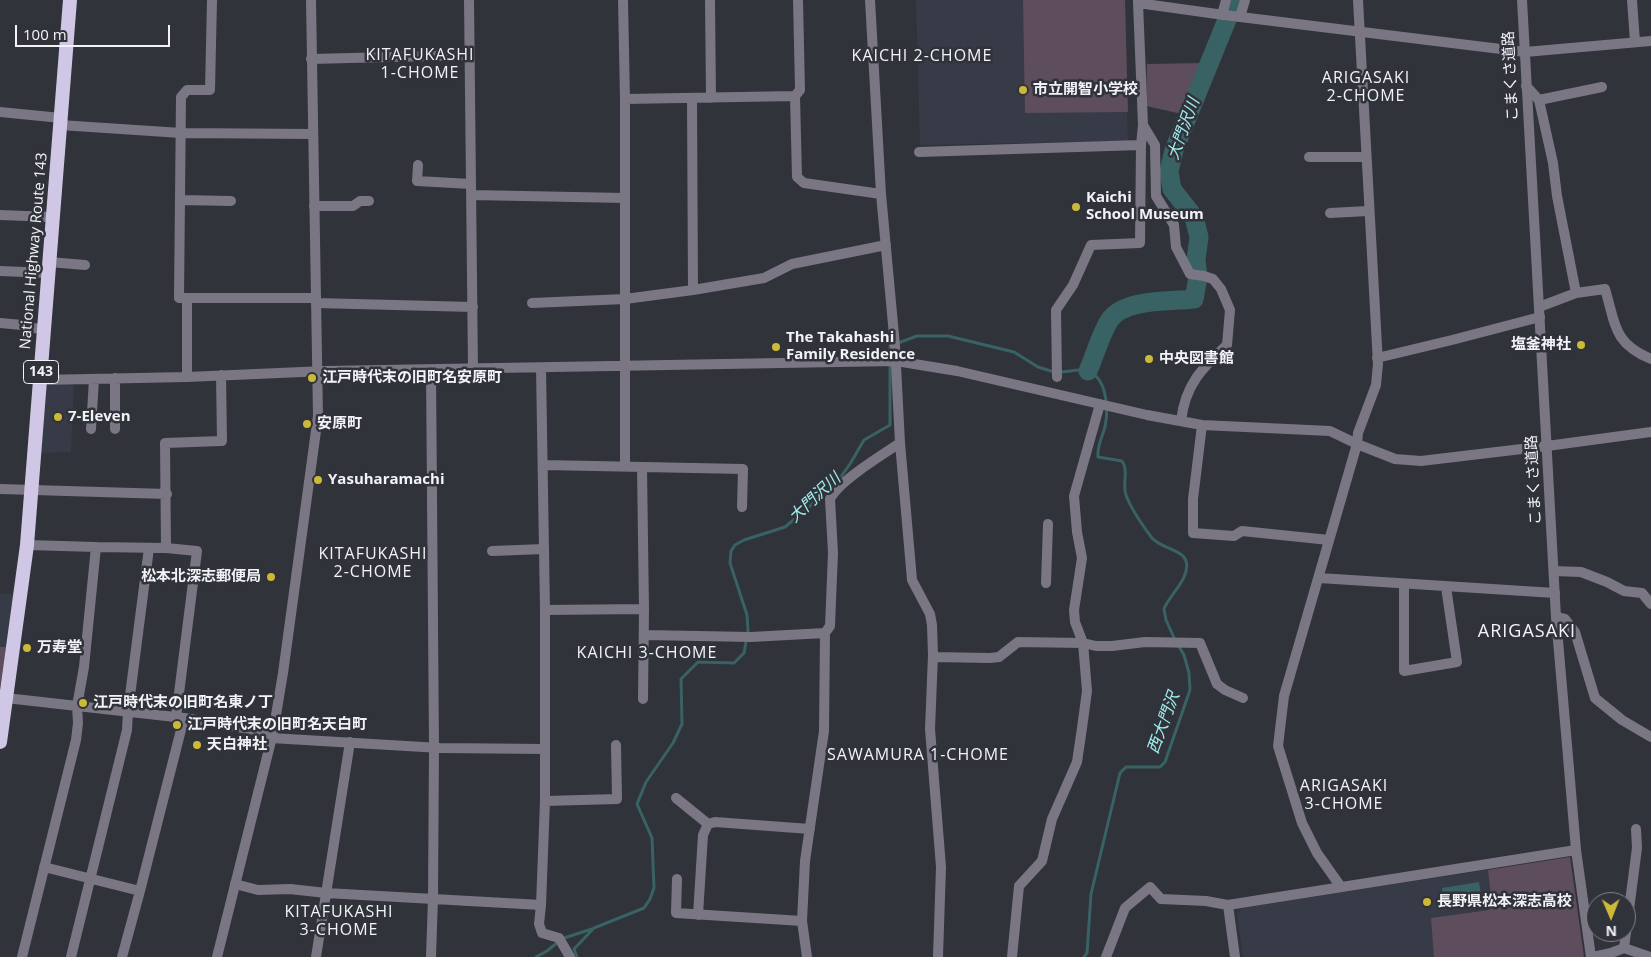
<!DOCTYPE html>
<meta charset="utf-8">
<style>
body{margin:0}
#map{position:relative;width:1651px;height:957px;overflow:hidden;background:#303339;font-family:"Open Sans",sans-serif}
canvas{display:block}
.north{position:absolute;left:1586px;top:892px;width:50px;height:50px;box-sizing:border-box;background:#303339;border:1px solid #7d8085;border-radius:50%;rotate:179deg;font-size:14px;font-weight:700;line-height:20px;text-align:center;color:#f1f3f8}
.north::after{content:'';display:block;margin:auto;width:18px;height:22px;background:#cdb938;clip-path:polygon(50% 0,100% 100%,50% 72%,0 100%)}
.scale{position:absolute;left:15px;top:25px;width:155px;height:22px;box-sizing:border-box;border:2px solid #f1f3f8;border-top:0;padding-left:6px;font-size:15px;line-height:18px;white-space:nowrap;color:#f1f3f8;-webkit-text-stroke:4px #303339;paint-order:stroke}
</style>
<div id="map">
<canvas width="1651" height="957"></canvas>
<div class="north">N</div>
<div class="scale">100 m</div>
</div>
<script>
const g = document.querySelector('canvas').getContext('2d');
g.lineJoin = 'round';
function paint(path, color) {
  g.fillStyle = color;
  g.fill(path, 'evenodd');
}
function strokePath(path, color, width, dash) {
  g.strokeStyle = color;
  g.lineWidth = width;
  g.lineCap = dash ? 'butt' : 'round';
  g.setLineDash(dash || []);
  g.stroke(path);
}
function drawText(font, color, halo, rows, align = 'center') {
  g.font = font + ' "Open Sans","Noto Sans JP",sans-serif';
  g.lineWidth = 5;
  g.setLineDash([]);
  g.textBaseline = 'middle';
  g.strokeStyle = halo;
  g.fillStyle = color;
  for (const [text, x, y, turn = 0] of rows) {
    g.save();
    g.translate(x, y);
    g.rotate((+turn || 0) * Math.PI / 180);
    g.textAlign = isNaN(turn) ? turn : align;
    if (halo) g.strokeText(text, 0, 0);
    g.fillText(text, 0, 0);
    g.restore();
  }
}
paint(new Path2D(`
 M 916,0 L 1124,0 L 1128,141 L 920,145 Z
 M 46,383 L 74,383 L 71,452 L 40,453 Z
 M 0,593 L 13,594 L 0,688 Z
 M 1570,857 L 1584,957 L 1243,957 L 1237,914 L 1242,908 Z`), '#363b47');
paint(new Path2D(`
 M 1023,0 L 1125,0 L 1128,112 L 1025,113 Z
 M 1204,63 L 1182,114 L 1146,106 L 1147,64 Z
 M 0,647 L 6,647 L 0,688 Z
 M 1570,857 L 1584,957 L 1434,957 L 1431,918 L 1489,910 L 1492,903 L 1488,870 Z`), '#5e4d5c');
paint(new Path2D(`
 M 1479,882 L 1482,902 L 1445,908 L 1442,888 Z`), '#396264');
strokePath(new Path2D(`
 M 1060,372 C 1067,372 1073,370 1080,370 C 1107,370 1109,407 1105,427 C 1102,438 1097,446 1098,457 L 1122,461 C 1129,471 1122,484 1126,495 C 1131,509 1143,526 1152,538 C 1160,548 1182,549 1186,561 C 1191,578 1169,595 1164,609 L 1166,620 L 1175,640
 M 564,938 L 592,929
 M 536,957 L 547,951 L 558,942
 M 577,957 L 574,949 L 594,928 L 644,908 L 650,899 L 654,888 L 652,838 L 637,804 L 646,782 L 673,743 L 682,724 L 681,679 L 698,662 L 734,663 L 744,653 L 748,631 L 747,615 L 730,563 L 731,551 L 735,545 L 744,540 L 785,527 L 808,508 L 840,478 L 850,464 L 864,440 L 890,425 L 890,346 L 917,336 L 948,336 L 1014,352 L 1038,367 L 1054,372
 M 1084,957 L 1087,953 L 1091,894 L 1120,773 L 1126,767 L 1160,767 L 1165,762 L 1190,690 L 1189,673 L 1184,655 L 1178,645`), '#396264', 3);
strokePath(new Path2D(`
 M 1088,371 C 1095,355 1100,336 1109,321 C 1123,298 1170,302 1194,299 L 1198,277 L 1196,260 L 1199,237 L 1194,217 L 1172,189 L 1169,172 L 1174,150 L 1235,0`), '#396264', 19);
strokePath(new Path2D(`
 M 212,0 L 210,90 L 187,90 L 181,97 L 179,298 L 316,298
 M 469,0 L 473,369
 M 623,0 L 625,99 L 625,466
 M 710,0 L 711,98
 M 798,0 L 800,90 L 795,96 L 797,177 L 804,183 L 881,194
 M 870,0 L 881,194 L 895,346 L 900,443 L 912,580 L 930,614 L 932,625 L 933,655 L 930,729 L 941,867 L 938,957
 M 1632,0 L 1635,42
 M 1222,15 L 1226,0
 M 1240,17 L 1245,0
 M 311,59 L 469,55
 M 1526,86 L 1539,100 L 1553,163 L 1557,196 L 1576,293
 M 625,99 L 795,96
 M 692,99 L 693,290
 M 1539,100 L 1602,87
 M 0,112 L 61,118
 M 60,125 L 181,133 L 312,134
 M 1143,125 L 1155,145 L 1156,196 L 1174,225 L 1176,247 L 1190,274 L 1204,276 L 1213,279 L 1221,289 L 1230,310 L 1227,345 C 1202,368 1185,385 1181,421
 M 919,152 L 1141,145 L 1143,125 L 1138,3 L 1224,15 L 1525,52
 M 1309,157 L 1366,157
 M 418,165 L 417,181 L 471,184
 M 472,195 L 625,198
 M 180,200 L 231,201
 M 314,206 L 353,206 L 360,201 L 369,201
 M 1330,213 L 1368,211
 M 0,215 L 52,217
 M 49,262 L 85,265
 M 0,271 L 48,273
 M 187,298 L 187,377
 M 316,303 L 473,307
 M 532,303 L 625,299 L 693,290 L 764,278 L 792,264 L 886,245
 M 1539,307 L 1576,293 L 1605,289 C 1616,325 1613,343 1651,359
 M 0,323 L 22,325 L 33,328 L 44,329
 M 1377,358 L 1452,340 L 1540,317
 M 431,370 L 434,747 L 433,898 L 431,957
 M 1057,377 L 1056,310 L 1073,285 L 1091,245 L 1140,243 L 1141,145
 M 40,380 L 187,377 L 325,371 L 896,361 L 957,371 L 1147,415 L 1202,425 L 1330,431 L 1357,444 L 1395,459 L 1421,461 L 1547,446
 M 1202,425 L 1193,499 L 1193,533 L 1234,536 L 1242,531 L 1329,540
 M 91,429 L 94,379
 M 115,429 L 115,378
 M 544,465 L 743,469 L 742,507
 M 642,467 L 644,609 L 643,699
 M 0,489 L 167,494
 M 96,547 L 166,548 L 197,551 L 176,717
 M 166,548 L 165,443 L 222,441 L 221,375
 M 492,551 L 544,549
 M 1554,571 L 1581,572 L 1607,582 L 1624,591 L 1642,593 L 1651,604
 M 1319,578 L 1555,593
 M 1046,583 L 1048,524
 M 1404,585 L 1404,671 L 1457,662 L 1446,587
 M 545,610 L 644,609
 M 1556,617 L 1565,619 L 1575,632 L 1595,698 L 1622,720 L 1651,737
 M 644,635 L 751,637 L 825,633
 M 933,657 L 990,658 L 999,657 L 1018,642 L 1083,643 L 1096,646 L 1112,646 L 1145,642 L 1200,643 L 1217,684 L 1225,690 L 1243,698
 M 6,698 L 184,718 L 273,733
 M 271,738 L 440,748 L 545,749
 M 676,798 L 708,824
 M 545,801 L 617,799 L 616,745
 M 44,867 L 140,891
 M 677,879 L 676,913 L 802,921
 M 235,884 L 258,890 L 290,889 L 326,893 L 541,905 L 545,801 L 545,610 L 541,368
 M 1341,887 L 1317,853 L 1302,823 L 1278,746 L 1284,696 L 1357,444 L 1358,433 L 1376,385 L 1378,364 L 1358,0
 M 541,905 L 539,924 L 542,933 L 559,938 L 570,957
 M 1228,905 L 1235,957
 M 698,915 L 703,835 L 708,824 L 715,822 L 810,829
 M 1624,948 L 1637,848 L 1636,829
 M 22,957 L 76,740 L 78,723 L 77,706 L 84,667 L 96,547 L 27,545
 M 71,957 L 127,730 L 128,711 L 149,548
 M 122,957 L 140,891 L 184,718
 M 316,957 L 350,742
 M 807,957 L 802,921 L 805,861 L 824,731 L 825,633 L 830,626 L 833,553 L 830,499 C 839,481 882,455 900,443
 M 1012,957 L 1019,886 L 1042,861 L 1052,819 L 1077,762 L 1082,728 L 1087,691 L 1083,643 L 1075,622 L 1074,610 L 1082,558 L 1077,532 L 1074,496 L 1100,404
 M 1106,957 L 1125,908 L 1150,887 L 1161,899 L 1206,901 L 1228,905 L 1576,850
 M 1593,957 L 1611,953 L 1624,948 L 1650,957`), '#7a7684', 10);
strokePath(new Path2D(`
 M 1138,0 L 1138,3
 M 1522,0 L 1556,617 L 1576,850 L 1591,957
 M 1525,52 L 1651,41
 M 1547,446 L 1651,432
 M 217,957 L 273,733 L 283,673 L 318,416 L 311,0`), '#7a7684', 10);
strokePath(new Path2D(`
 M 0,742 L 27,545 L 70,0`), '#cfc7e5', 14);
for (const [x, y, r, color] of [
 [1023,90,5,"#cdb938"],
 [1076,207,5,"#cdb938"],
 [1581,345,5,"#cdb938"],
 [776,347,5,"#cdb938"],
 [1149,359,5,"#cdb938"],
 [312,378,5,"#cdb938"],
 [58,417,5,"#cdb938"],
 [307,424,5,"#cdb938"],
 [318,480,5,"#cdb938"],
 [271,577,5,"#cdb938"],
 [27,648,5,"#cdb938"],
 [83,703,5,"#cdb938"],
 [177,725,5,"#cdb938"],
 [197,745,5,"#cdb938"],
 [1427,902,5,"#cdb938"]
]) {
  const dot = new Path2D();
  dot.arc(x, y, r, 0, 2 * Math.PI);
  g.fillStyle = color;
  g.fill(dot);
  strokePath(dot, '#303339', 2);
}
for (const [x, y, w] of [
 [41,372,35]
]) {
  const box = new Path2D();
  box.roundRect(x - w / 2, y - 11.5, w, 23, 4);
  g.fillStyle = '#303339';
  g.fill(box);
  strokePath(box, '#f1f3f8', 1);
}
drawText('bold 14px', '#f1f3f8', null, [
 ["143",41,372]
]);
drawText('15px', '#f1f3f8', '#303339', [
 ["こまくさ道路",1511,76,-93],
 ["National Highway Route 143",34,251,-85],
 ["こまくさ道路",1534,480,-93]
]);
drawText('bold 15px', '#f1f3f8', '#303339', [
 ["市立開智小学校",1033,90],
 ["Kaichi",1086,198],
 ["School Museum",1086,215],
 ["The Takahashi",786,338],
 ["Family Residence",786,355],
 ["塩釜神社",1571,345,"right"],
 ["中央図書館",1159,359],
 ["江戸時代末の旧町名安原町",322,378],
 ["7-Eleven",68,417],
 ["安原町",317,424],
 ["Yasuharamachi",328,480],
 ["松本北深志郵便局",261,577,"right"],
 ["万寿堂",37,648],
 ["江戸時代末の旧町名東ノ丁",93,703],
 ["江戸時代末の旧町名天白町",187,725],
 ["天白神社",207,745],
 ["長野県松本深志高校",1437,902]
], 'left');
g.letterSpacing = '1px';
drawText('16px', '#f1f3f8', '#303339', [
 ["KITAFUKASHI",420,55],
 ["1-CHOME",420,73],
 ["KAICHI 2-CHOME",922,56],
 ["ARIGASAKI",1366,78],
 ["2-CHOME",1366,96],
 ["KITAFUKASHI",373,554],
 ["2-CHOME",373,572],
 ["KAICHI 3-CHOME",647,653],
 ["SAWAMURA 1-CHOME",918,755],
 ["ARIGASAKI",1344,786],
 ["3-CHOME",1344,804],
 ["KITAFUKASHI",339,912],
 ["3-CHOME",339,930]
]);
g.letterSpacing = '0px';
drawText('italic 16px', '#a0edf1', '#303339', [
 ["大門沢川",1184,129,-70],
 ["大門沢川",815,498,-43],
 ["西大門沢",1164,723,-70]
]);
g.letterSpacing = '1px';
drawText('18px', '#f1f3f8', '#303339', [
 ["ARIGASAKI",1527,632]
]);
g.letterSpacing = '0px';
</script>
